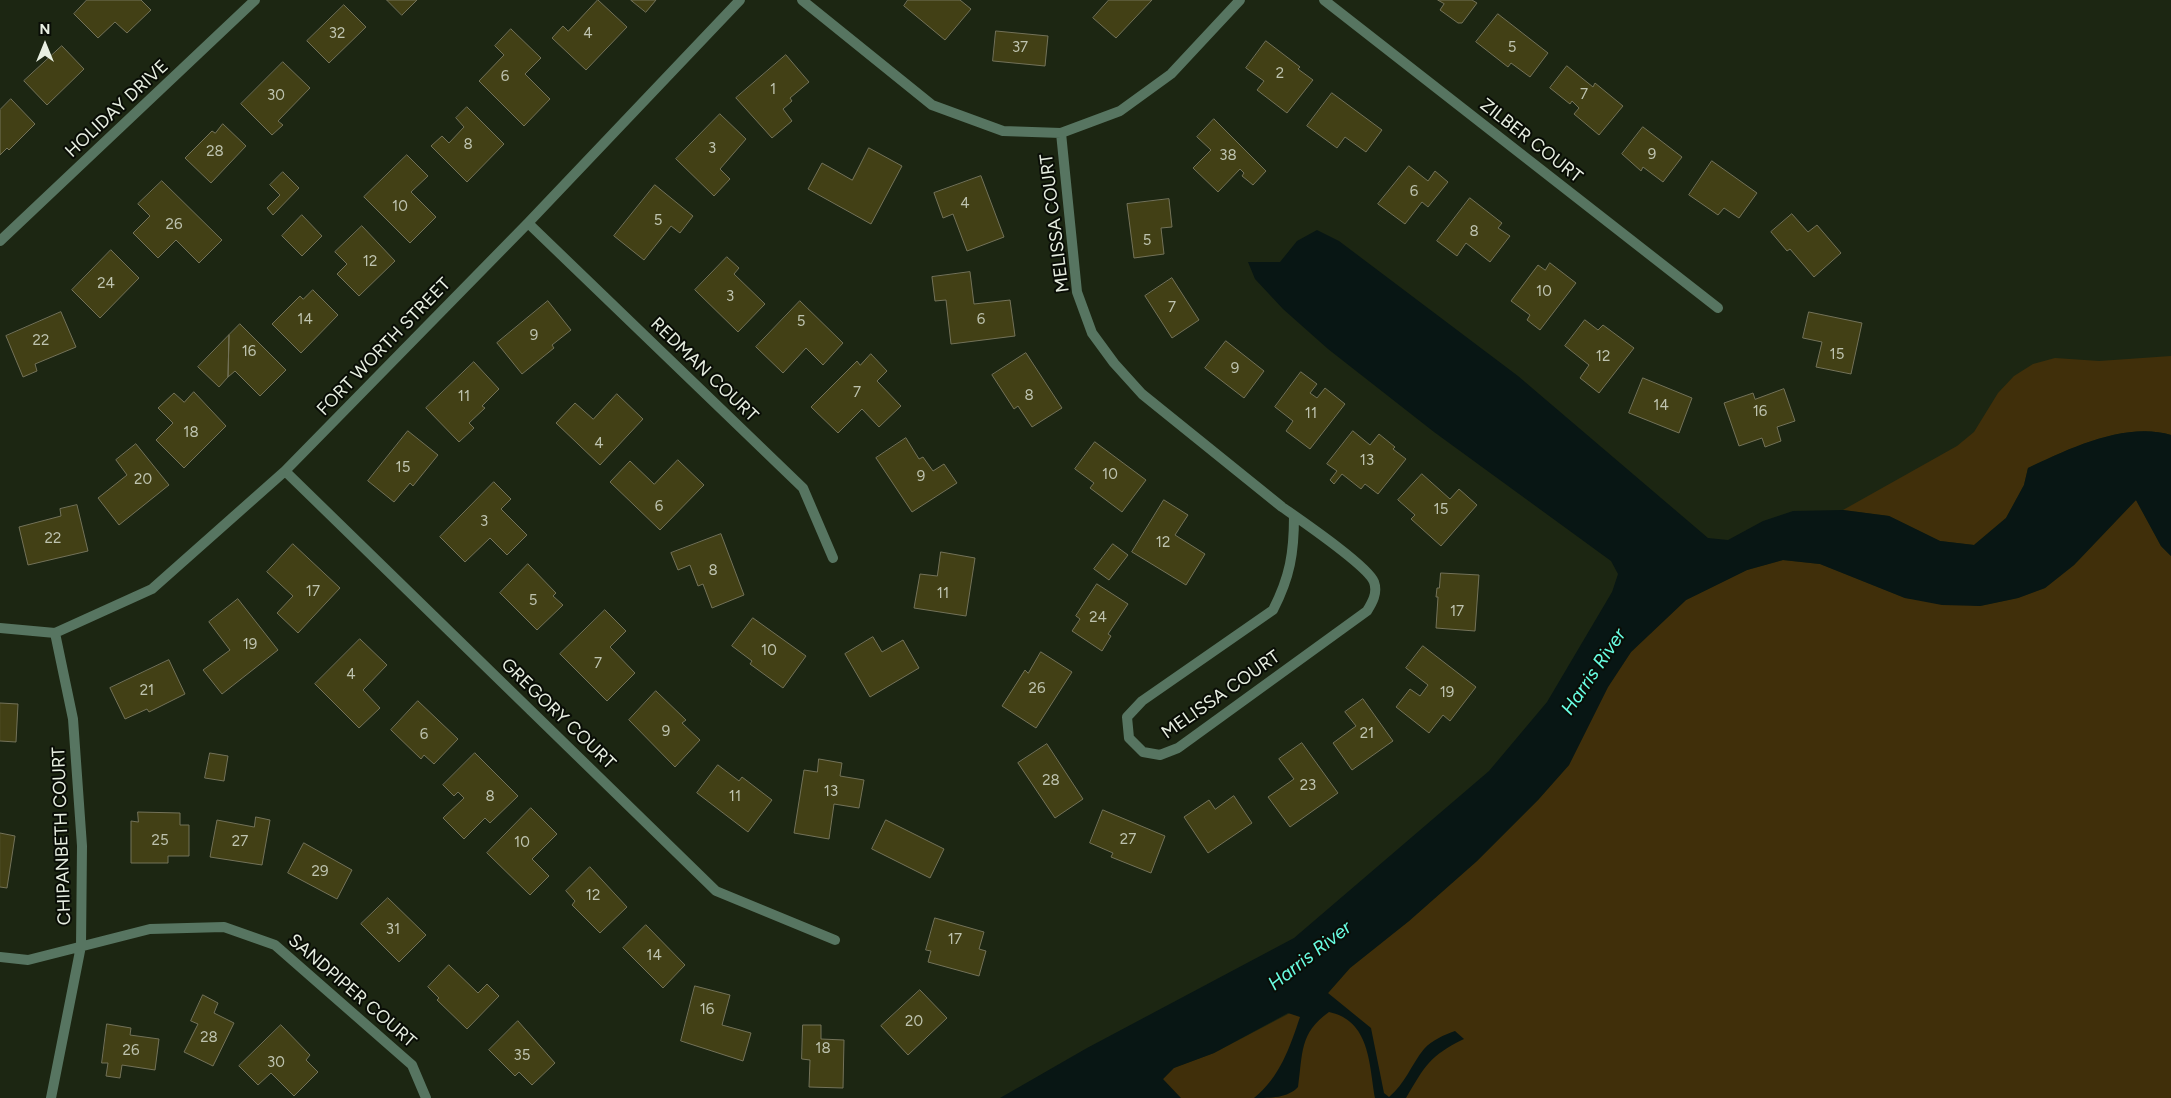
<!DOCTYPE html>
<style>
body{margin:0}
#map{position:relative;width:2171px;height:1098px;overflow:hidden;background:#1c2612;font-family:Figtree,sans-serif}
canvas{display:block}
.north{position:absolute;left:20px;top:20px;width:50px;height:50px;-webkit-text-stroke:4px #090d06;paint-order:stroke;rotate:0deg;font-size:14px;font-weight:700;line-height:20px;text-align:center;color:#e8efe2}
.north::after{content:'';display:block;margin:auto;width:18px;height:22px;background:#e8efe2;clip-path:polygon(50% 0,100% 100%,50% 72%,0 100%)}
</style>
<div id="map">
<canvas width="2171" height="1098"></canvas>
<div class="north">N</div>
</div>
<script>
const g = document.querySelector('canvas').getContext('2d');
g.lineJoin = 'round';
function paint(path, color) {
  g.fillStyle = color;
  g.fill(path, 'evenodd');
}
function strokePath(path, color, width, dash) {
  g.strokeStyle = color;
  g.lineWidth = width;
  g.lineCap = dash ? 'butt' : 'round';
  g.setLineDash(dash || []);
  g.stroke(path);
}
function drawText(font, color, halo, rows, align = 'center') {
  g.font = font + ' Figtree,sans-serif';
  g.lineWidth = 4;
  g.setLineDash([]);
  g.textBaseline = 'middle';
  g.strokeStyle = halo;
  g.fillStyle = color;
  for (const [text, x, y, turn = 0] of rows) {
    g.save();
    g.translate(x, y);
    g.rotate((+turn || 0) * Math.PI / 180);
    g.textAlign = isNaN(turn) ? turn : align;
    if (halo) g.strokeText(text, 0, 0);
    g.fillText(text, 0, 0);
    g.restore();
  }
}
paint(new Path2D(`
 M 2171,356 L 2171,435 C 2126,421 2068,449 2028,468 L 2024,485 L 2006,518 L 1974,545 L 1940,541 L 1889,516 L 1843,510 L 1957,446 L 1974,432 L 1998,393 L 2014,376 L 2033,364 L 2055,358 L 2099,361 Z
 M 2136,500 L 2161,546 L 2171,556 L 2171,1098 L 1137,1098 L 1163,1079 L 1173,1068 L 1214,1053 L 1328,993 L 1350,968 L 1409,921 L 1477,861 L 1538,800 L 1569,765 L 1608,687 L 1631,652 L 1686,600 L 1747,570 L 1783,560 L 1820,564 L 1905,598 L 1980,606 L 2018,598 L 2045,588 L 2074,565 Z`), '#402f0a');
paint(new Path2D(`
 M 1317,230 L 1339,241 L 1518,376 L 1708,538 L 1728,540 L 1763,521 L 1793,511 L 1843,510 L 1889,516 L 1940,541 L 1974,545 L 2006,518 L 2024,485 L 2028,468 C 2068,449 2126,421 2171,435 L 2171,556 L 2161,546 L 2136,500 L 2074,565 L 2045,588 L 2018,598 L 1980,606 L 1942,605 L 1905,598 L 1820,564 L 1783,560 L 1747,570 L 1686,600 L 1631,652 L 1608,687 L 1569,765 L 1538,800 L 1477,861 L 1409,921 L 1350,968 L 1328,993 L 1371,1028 L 1384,1093 L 1389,1097 C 1405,1084 1411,1065 1424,1049 C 1432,1040 1444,1035 1455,1031 L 1464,1039 C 1429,1056 1425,1066 1406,1098 L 1375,1098 C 1369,1063 1370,1021 1329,1012 C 1299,1033 1303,1054 1298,1087 C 1288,1098 1271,1098 1254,1098 C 1280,1077 1290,1047 1300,1017 L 1288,1013 L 1214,1053 L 1174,1068 L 1163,1079 L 1181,1098 L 1000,1098 L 1087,1048 L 1294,938 L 1489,771 L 1547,702 L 1612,592 L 1618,574 L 1611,561 L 1434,432 L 1328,349 L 1283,309 L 1255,279 L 1248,262 L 1280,262 L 1297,241 Z`), '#081614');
const building = new Path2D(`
 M 87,0 L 141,0 L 151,10 L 127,33 L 115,22 L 98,38 L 74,14 Z
 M 387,0 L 417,0 L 402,15 Z
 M 598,0 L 627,27 L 586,70 L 552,38 L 563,26 L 568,31 Z
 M 631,0 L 656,0 L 646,12 Z
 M 908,0 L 960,0 L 971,9 L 945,40 L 904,6 Z
 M 1109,0 L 1152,0 L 1116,38 L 1093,18 Z
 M 1438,0 L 1472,0 L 1477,3 L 1462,23 L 1458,23 L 1440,10 L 1444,4 Z
 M 344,5 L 366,27 L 329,63 L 307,41 Z
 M 1498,14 L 1548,53 L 1530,77 L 1511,63 L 1508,67 L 1476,42 Z
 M 511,29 L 541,58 L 525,74 L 550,99 L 524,126 L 479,81 L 504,55 L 495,46 Z
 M 996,31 L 1048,36 L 1045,66 L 993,61 Z
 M 1266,41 L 1300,67 L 1298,69 L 1313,80 L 1287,113 L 1257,90 L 1264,81 L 1246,68 Z
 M 62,46 L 84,69 L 47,105 L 24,81 Z
 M 786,55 L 809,82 L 790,98 L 792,101 L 783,109 L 792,121 L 772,138 L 736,98 Z
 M 283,62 L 310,88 L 278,121 L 283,125 L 272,135 L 241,104 Z
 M 1567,66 L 1593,87 L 1595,83 L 1623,106 L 1599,135 L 1574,114 L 1579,108 L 1572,101 L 1570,104 L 1550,88 Z
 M 1332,93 L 1382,130 L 1366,152 L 1345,137 L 1337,148 L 1307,126 Z
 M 11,99 L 35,124 L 9,150 L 7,148 L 0,155 L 0,110 Z
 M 467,107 L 504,144 L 467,182 L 431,146 L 442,136 L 449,143 L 464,127 L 456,118 Z
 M 720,114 L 746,139 L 720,169 L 730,179 L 714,196 L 676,159 Z
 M 1214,119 L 1266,171 L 1253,185 L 1242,176 L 1244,173 L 1240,169 L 1218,192 L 1193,168 L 1211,150 L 1197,137 Z
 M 223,124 L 246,146 L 211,183 L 185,158 L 212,131 L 215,133 Z
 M 1643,127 L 1682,157 L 1663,182 L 1643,167 L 1641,171 L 1622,154 Z
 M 869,148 L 902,166 L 871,224 L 808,189 L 822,163 L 852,180 Z
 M 407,155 L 428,176 L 411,192 L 436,217 L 410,243 L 364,197 Z
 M 1712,161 L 1757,193 L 1739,218 L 1724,208 L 1718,215 L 1689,195 Z
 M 1409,166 L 1428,181 L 1435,171 L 1448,182 L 1428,207 L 1422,202 L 1405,224 L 1378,204 Z
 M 283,172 L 299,188 L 273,215 L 267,208 L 280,195 L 270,185 Z
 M 981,176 L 1004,237 L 967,251 L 953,214 L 943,218 L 934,193 Z
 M 162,181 L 222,240 L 199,263 L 176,240 L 158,258 L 133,233 L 150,216 L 138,204 Z
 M 655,185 L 693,216 L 680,233 L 671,226 L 644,260 L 614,236 Z
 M 1470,198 L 1502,223 L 1498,228 L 1510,236 L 1490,262 L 1466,243 L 1457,256 L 1437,241 Z
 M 1169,199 L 1172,227 L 1161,228 L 1164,254 L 1134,258 L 1127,204 Z
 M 1792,214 L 1808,232 L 1817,225 L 1841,253 L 1814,277 L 1790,249 L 1787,251 L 1771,232 Z
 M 302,215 L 322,236 L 302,256 L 282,236 Z
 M 362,226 L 395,261 L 359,296 L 337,274 L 347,264 L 335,252 Z
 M 111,250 L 139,278 L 100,318 L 72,290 Z
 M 727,257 L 739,268 L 734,274 L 765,304 L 738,332 L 695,290 Z
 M 1550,263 L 1576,283 L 1540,330 L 1527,320 L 1530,315 L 1511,301 L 1538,265 L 1545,270 Z
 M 970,272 L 974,304 L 1010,300 L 1015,336 L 951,344 L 946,300 L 935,301 L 932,277 Z
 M 1172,278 L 1199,320 L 1172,338 L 1145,296 Z
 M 313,290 L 338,315 L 301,353 L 272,324 L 300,296 L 303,299 Z
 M 548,301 L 571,330 L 552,345 L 554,348 L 522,374 L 497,343 Z
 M 800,301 L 843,343 L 823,365 L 806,348 L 783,373 L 756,347 Z
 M 61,312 L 76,347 L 35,364 L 37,371 L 23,377 L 6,336 Z
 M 1809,312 L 1862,323 L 1851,374 L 1816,367 L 1822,342 L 1803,338 Z
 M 1585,320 L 1598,330 L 1603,325 L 1634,348 L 1599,393 L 1580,378 L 1589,365 L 1565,346 Z
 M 240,324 L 286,370 L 260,396 L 235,371 L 228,377 L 229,335 Z
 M 229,335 L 228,377 L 219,387 L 198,367 Z
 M 1226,341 L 1264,371 L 1244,398 L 1205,368 Z
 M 1026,353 L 1062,408 L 1032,427 L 1018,406 L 1014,409 L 992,375 Z
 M 871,354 L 887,371 L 877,381 L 901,406 L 879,427 L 862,409 L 838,433 L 811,407 L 857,361 L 860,365 Z
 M 474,362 L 499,389 L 482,406 L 485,408 L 469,423 L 474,428 L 459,442 L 426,408 Z
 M 1301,372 L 1317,384 L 1310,393 L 1317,398 L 1325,388 L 1345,404 L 1310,449 L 1286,431 L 1293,421 L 1275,407 Z
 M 1643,378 L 1692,398 L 1679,433 L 1629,413 Z
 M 1784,389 L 1795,421 L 1777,427 L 1781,441 L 1765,447 L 1762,438 L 1739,446 L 1724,403 L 1753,393 L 1755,399 Z
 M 194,392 L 226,426 L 184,468 L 156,440 L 173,423 L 158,408 L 174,393 L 184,402 Z
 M 617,394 L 643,419 L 600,465 L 556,423 L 575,403 L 593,419 Z
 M 408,431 L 438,455 L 413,486 L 410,483 L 394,502 L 368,481 Z
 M 1353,431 L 1370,445 L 1379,434 L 1395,447 L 1393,449 L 1406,459 L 1378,494 L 1365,484 L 1361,489 L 1342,474 L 1334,484 L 1330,480 L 1337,471 L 1327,464 Z
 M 906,438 L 919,459 L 923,457 L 933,471 L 944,464 L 957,483 L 912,512 L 876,458 Z
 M 1095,442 L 1146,480 L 1122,512 L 1090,488 L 1094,483 L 1075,469 Z
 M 136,444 L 169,485 L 119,525 L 98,498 L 127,475 L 116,460 Z
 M 678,460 L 704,485 L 660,530 L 610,482 L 630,461 L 654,484 Z
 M 1422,474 L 1450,499 L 1459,489 L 1477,505 L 1441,546 L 1411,519 L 1415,515 L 1398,500 Z
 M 494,482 L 511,499 L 501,509 L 527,535 L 507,555 L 490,538 L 465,562 L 440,537 Z
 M 1164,500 L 1188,515 L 1175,535 L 1205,554 L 1186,585 L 1132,552 Z
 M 77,505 L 88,551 L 28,565 L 19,527 L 61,516 L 60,509 Z
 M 721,534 L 744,595 L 712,608 L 703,584 L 698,586 L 690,565 L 678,570 L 671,553 Z
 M 293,544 L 340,588 L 298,633 L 277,613 L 293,596 L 267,572 Z
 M 1113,544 L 1128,555 L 1109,580 L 1094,569 Z
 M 941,552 L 975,558 L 966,616 L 914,608 L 920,574 L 937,576 Z
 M 528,564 L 556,593 L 553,596 L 563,605 L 537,630 L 500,593 Z
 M 1441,573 L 1479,575 L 1475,631 L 1436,628 L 1438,597 L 1436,597 L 1437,588 L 1439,588 Z
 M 1097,584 L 1128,604 L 1108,634 L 1111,636 L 1102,651 L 1072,631 L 1080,619 L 1076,616 Z
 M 238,599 L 278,650 L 222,694 L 203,670 L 230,650 L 209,622 Z
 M 605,610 L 626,631 L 610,647 L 635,673 L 607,701 L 560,654 Z
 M 753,618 L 806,656 L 783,688 L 750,664 L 752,661 L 732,646 Z
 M 873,637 L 882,652 L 903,640 L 919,668 L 870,697 L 845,654 Z
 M 360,639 L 387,665 L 363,690 L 380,708 L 359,728 L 315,684 Z
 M 1423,646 L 1476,687 L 1450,721 L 1443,715 L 1429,733 L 1396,707 L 1410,689 L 1420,696 L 1428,685 L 1406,668 Z
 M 1041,652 L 1072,672 L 1036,728 L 1002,706 L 1025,670 L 1028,673 Z
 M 169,660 L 185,694 L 149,712 L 147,709 L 125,719 L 110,688 Z
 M 656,691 L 686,720 L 682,723 L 700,740 L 675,767 L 629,720 Z
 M 1363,699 L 1393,741 L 1352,770 L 1333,743 L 1356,726 L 1345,712 Z
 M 418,701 L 458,739 L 434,764 L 424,755 L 421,759 L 391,730 Z
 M 0,703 L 18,704 L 16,742 L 0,741 Z
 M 1302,743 L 1338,793 L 1290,827 L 1268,797 L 1294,779 L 1279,759 Z
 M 1047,744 L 1083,799 L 1055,818 L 1018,763 Z
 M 210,753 L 228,756 L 224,781 L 205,778 Z
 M 475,753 L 518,796 L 490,823 L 485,818 L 464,839 L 443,818 L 464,798 L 458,792 L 454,796 L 443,785 Z
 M 819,759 L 842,763 L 840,776 L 864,780 L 859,808 L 834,804 L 829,839 L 794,833 L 804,770 L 817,772 Z
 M 718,765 L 739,781 L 742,777 L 772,800 L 748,832 L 697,793 Z
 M 1234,796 L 1252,823 L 1208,853 L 1184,817 L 1209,800 L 1215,809 Z
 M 531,808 L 557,834 L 532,859 L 549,876 L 530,895 L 487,853 Z
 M 1103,810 L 1165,836 L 1151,873 L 1111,857 L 1113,853 L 1090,843 Z
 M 138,812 L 180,813 L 180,825 L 189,825 L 189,856 L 168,856 L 168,863 L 131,863 L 131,821 L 138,822 Z
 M 256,817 L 270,820 L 262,865 L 210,857 L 217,820 L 254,827 Z
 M 886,820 L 944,849 L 930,878 L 872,849 Z
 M 0,833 L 15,836 L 7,888 L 0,887 Z
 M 304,843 L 352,870 L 337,899 L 288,873 Z
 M 590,867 L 627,907 L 600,933 L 572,905 L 575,901 L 566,891 Z
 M 388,898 L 426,935 L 399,962 L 361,924 Z
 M 935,918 L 984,932 L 979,949 L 986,951 L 979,976 L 928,962 L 931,951 L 926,950 Z
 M 646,925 L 685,965 L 663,988 L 623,948 Z
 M 449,965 L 478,993 L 487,984 L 499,996 L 467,1029 L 437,1000 L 439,998 L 428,987 Z
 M 695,986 L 730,995 L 722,1025 L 751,1033 L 743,1061 L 681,1041 Z
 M 920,990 L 947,1018 L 908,1055 L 881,1026 Z
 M 203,995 L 218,1003 L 214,1013 L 234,1023 L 213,1066 L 184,1052 L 198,1024 L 191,1021 Z
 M 518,1021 L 555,1063 L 532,1085 L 519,1072 L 515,1076 L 489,1050 Z
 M 107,1024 L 131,1028 L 130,1035 L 159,1039 L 155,1070 L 122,1065 L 120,1078 L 106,1076 L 108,1063 L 102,1063 Z
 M 281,1025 L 310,1055 L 306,1060 L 318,1072 L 294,1096 L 271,1073 L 258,1085 L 239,1066 Z
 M 803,1025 L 821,1025 L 821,1039 L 844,1040 L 843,1088 L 809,1087 L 810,1060 L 802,1059 Z`);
paint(building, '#424015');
strokePath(building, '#737259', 1);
strokePath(new Path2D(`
 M 802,0 L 932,105 L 1003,131 L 1061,133 L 1120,111 L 1171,74 L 1240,0
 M 1324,0 L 1718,308
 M 1061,133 L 1077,292 L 1092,333 L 1114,363 L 1142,394 L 1282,507 C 1299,519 1368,566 1374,582 C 1378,593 1372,603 1367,611 L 1178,748 L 1160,755 L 1143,752 L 1129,738 L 1127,717 L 1142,701 L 1273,610 C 1290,577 1294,553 1294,516
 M 528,223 L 803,488 L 833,558
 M 0,241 L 255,0
 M 285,471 L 716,891 L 835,940
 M 0,628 L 55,633 L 152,589 L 285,471 L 528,223 L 740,0
 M 0,957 L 28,960 L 150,929 L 224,927 L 275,945 L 412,1065 L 426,1098
 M 51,1098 L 81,946 L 82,846 L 73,719 L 55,633`), '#577561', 10);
drawText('15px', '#bec3af', null, [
 ["32",337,34],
 ["4",588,34],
 ["37",1020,48],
 ["5",1512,48],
 ["2",1280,74],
 ["6",505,77],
 ["1",773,90],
 ["7",1584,95],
 ["30",276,96],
 ["8",468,145],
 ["3",712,149],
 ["28",215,152],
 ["9",1652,155],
 ["38",1228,156],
 ["6",1414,192],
 ["4",965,204],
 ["10",400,207],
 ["5",658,221],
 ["26",174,225],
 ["8",1474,232],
 ["5",1147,241],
 ["12",370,262],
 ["24",106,284],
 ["10",1544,292],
 ["3",730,297],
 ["7",1172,308],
 ["14",305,320],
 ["6",981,320],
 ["5",801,322],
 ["9",534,336],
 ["22",41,341],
 ["16",249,352],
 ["15",1837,355],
 ["12",1603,357],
 ["9",1235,369],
 ["7",857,393],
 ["8",1029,396],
 ["11",464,397],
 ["14",1661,406],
 ["16",1760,412],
 ["11",1311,414],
 ["18",191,433],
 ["4",599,444],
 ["13",1367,461],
 ["15",403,468],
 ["10",1110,475],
 ["9",921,477],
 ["20",143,480],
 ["6",659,507],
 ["15",1441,510],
 ["3",484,522],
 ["22",53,539],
 ["12",1163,543],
 ["8",713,571],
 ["17",313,592],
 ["11",943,594],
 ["5",533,601],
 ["17",1457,612],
 ["24",1098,618],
 ["19",250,645],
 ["10",769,651],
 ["7",598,664],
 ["4",351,675],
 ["26",1037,689],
 ["21",147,691],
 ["19",1447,693],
 ["9",666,732],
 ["21",1367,734],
 ["6",424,735],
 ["28",1051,781],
 ["23",1308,786],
 ["13",831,792],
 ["8",490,797],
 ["11",735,797],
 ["27",1128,840],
 ["25",160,841],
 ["27",240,842],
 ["10",522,843],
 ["29",320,872],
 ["12",593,896],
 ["31",393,930],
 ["17",955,940],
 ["14",654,956],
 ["16",707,1010],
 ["20",914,1022],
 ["28",209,1038],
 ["18",823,1049],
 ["26",131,1051],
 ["35",522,1056],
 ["30",276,1063]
]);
drawText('18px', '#e8efe2', '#090d06', [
 ["HOLIDAY DRIVE",117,109,-43],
 ["ZILBER COURT",1531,141,38],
 ["MELISSA COURT",1055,223,-97],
 ["FORT WORTH STREET",384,347,-46],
 ["REDMAN COURT",704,370,44],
 ["MELISSA COURT",1221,695,-35],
 ["GREGORY COURT",558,714,44],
 ["CHIPANBETH COURT",62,836,-92],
 ["SANDPIPER COURT",352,991,41]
]);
drawText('italic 19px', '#69ffe4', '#090d06', [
 ["Harris River",1594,672,-56],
 ["Harris River",1310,956,-38]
]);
</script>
